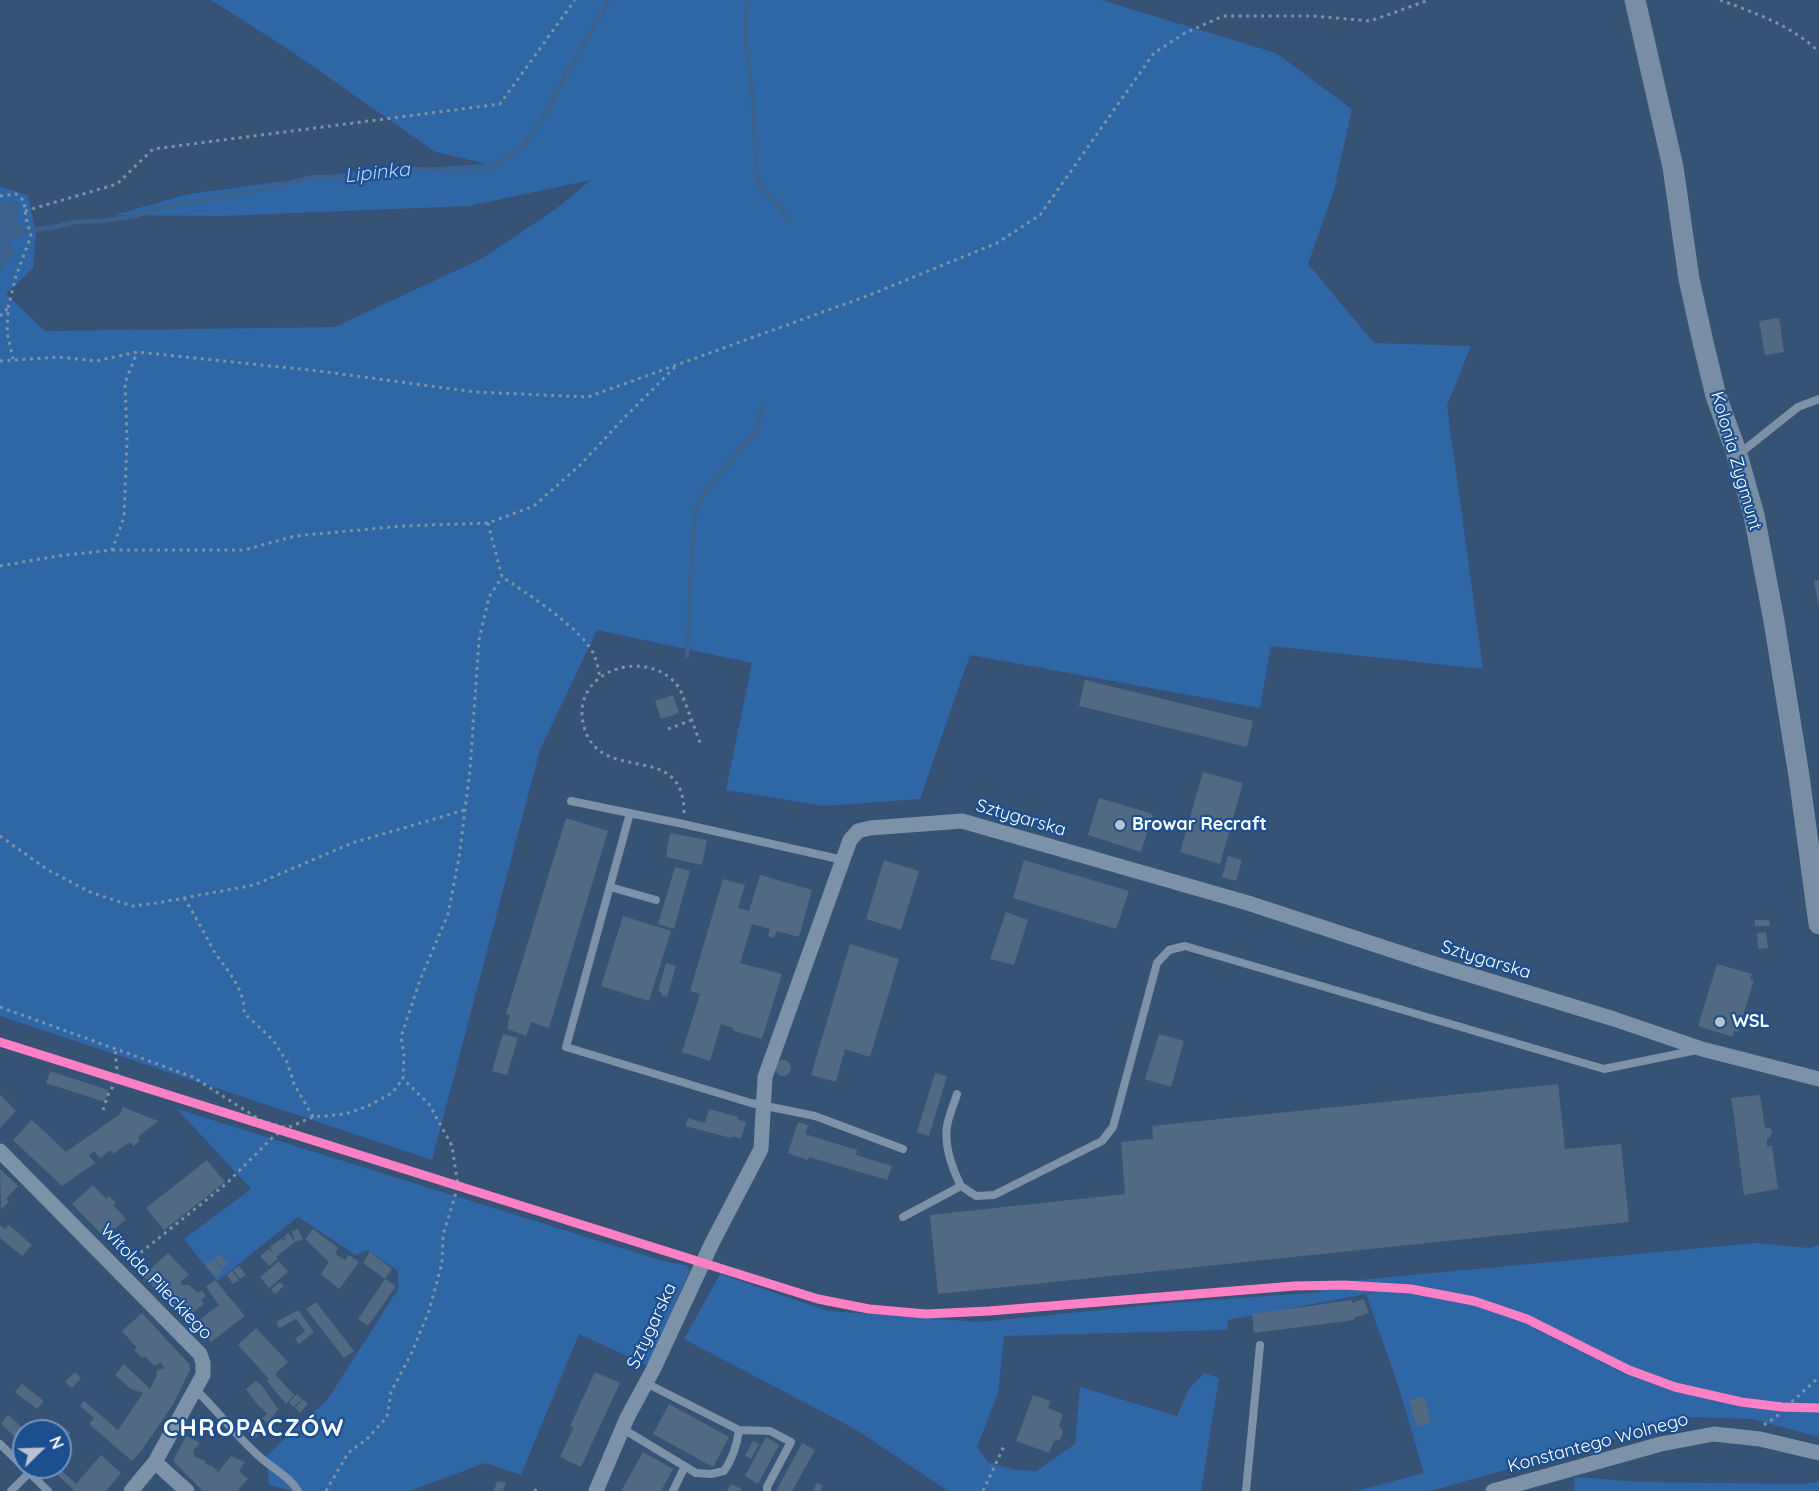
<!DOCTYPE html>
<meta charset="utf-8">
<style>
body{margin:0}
#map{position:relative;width:1819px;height:1491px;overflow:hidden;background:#365274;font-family:Quicksand,sans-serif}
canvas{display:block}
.north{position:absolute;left:12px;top:1419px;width:60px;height:60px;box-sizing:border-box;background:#1b4f8f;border:2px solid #7695bc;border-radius:50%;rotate:67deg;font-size:16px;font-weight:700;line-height:24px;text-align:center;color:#fff}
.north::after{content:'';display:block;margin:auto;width:21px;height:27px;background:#b9c2ce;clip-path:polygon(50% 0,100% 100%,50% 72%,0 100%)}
</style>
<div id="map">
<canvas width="1819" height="1491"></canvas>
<div class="north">N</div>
</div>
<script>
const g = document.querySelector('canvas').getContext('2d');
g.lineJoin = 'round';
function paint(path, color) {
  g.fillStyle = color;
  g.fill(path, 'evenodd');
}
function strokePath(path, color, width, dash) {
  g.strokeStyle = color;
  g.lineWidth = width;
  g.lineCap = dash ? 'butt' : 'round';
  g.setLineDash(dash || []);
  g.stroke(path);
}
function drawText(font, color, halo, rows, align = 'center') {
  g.font = font + ' Quicksand,sans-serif';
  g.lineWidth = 4.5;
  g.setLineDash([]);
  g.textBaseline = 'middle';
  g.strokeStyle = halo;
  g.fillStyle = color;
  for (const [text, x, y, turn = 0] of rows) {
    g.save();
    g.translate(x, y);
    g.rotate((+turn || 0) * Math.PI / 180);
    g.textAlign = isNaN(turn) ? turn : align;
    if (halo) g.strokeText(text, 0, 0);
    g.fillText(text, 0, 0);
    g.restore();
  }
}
paint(new Path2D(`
 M 211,0 L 1101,0 L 1276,53 L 1352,109 L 1334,190 L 1308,264 L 1374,343 L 1471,346 L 1447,406 L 1483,669 L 1271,646 L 1260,708 L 970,655 L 920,799 L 824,806 L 726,790 L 752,663 L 597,630 L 540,750 L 432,1160 L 0,1016 L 0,271 L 15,252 L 8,241 L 21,237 L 15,220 L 17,201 L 0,203 L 0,187 L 28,195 L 36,234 L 33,268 L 6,294 L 45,331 L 335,327 L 483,258 L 557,208 L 591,180 L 469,206 L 222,216 L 114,215 L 189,194 L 353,172 L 487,164 L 435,152 L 294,53 Z
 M 177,1109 L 663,1261 L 688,1266 L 687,1269 L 690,1270 L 676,1301 L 679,1315 L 651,1367 L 579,1334 L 521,1475 L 485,1463 L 410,1491 L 294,1491 L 269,1485 L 267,1455 L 328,1399 L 398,1289 L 398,1271 L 367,1250 L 356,1255 L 298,1217 L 217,1281 L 184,1239 L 251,1189 Z
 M 1755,1243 L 1810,1248 L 1819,1245 L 1819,1437 L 1752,1419 L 1690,1417 L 1431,1491 L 1356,1491 L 1424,1473 L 1398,1385 L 1366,1294 L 1228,1320 L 1227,1330 L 1004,1336 L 998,1393 L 977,1447 L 989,1463 L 1017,1470 L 1036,1471 L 1075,1444 L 1080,1387 L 1177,1416 L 1189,1389 L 1204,1373 L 1219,1378 L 1201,1491 L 948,1491 L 855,1429 L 684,1339 L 720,1274 L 828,1311 L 980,1322 L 1170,1303 L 1322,1292 L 1294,1286 Z
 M 1575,1477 L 1640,1482 L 1799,1484 L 1819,1482 L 1819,1491 L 1574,1491 Z`), '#2f66a5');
paint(new Path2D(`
 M 17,201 L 20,206 L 15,220 L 23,225 L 25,231 L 21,237 L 8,241 L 15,252 L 0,271 L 0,203 Z`), '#3b618d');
strokePath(new Path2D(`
 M 747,0 L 746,41 L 754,111 L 756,172 L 762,189 L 779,205 L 789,222
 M 25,231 L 55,227 L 75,222 L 100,221 L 136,216 L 158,208 L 256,191 L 313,177 L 362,178 L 401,169 L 457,170 L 492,167 L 521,148 L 539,124 L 609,0
 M 687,656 L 694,516 L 702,495 L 755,432 L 763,407`), '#3b618d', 4.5);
paint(new Path2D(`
 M 1779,318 L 1784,352 L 1765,355 L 1759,321 Z
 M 1819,580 L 1819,602 L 1818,603 L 1814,581 Z
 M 1085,680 L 1253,721 L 1247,747 L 1079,706 Z
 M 673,695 L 679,713 L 661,719 L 655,701 Z
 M 1203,772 L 1243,783 L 1220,864 L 1180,852 Z
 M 1099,798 L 1153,814 L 1141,852 L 1088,835 Z
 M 566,818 L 608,831 L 549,1028 L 531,1022 L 526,1036 L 507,1029 L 510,1015 L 506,1014 Z
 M 670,833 L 707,840 L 702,865 L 666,857 Z
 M 1228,856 L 1242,860 L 1236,881 L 1222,877 Z
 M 884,860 L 919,871 L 901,930 L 866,919 Z
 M 1024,860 L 1129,891 L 1116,929 L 1013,898 Z
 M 675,867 L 690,871 L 674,929 L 658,924 Z
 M 760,875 L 812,890 L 799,937 L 777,931 L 774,938 L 768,936 L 770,929 L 752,924 L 740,963 L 782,974 L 762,1039 L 734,1031 L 733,1028 L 721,1024 L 710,1061 L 682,1052 L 700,994 L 690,991 L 723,879 L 745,885 L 738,908 L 749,911 Z
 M 1006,912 L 1028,920 L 1014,965 L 990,959 Z
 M 623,916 L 671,931 L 649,1001 L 601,986 Z
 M 1755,920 L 1769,920 L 1770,926 L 1755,926 Z
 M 1766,932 L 1768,948 L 1758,949 L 1757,933 Z
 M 850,944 L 899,959 L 870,1057 L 845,1049 L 836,1082 L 811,1075 Z
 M 666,963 L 676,966 L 667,997 L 661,995 L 661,992 L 658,991 Z
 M 1717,964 L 1752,974 L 1750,979 L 1754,980 L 1738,1032 L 1734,1031 L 1733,1037 L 1698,1026 Z
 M 503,1034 L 518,1038 L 507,1075 L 492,1071 Z
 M 1159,1034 L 1184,1041 L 1171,1087 L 1145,1079 Z
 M775 1068a8 8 0 1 1 16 0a8 8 0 1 1-16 0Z
 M 50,1071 L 108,1090 L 105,1102 L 46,1083 Z
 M 935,1073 L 947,1076 L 929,1136 L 917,1132 Z
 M 1558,1084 L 1565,1149 L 1621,1144 L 1629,1222 L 938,1294 L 930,1215 L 1125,1194 L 1121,1142 L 1153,1139 L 1152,1126 Z
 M 0,1095 L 16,1111 L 0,1128 Z
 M 1760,1095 L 1765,1128 L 1770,1128 L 1772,1132 L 1771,1136 L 1767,1139 L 1767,1146 L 1772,1146 L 1778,1189 L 1744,1195 L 1734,1116 L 1731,1098 Z
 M 123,1107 L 158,1121 L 138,1137 L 140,1141 L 133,1146 L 130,1142 L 114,1153 L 113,1154 L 110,1150 L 100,1158 L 94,1151 L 89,1155 L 95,1163 L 62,1186 L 13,1140 L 32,1120 L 66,1152 L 120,1114 Z
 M 709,1109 L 738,1117 L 737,1119 L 746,1122 L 741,1139 L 732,1136 L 731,1138 L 685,1126 L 688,1118 L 705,1123 Z
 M 798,1122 L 808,1125 L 805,1134 L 857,1150 L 856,1155 L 892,1166 L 887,1180 L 809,1157 L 808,1160 L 788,1153 Z
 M 207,1160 L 225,1182 L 164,1230 L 146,1208 Z
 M 0,1169 L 18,1186 L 6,1199 L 9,1202 L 1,1209 Z
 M 93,1185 L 106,1199 L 109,1196 L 116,1203 L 113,1205 L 126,1219 L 105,1238 L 72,1204 Z
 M 0,1225 L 5,1229 L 9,1225 L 32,1245 L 22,1256 L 0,1238 Z
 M 298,1229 L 303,1239 L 295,1242 L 292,1231 Z
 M 313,1229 L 338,1248 L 335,1254 L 345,1260 L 349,1255 L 359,1262 L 339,1289 L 321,1274 L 329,1262 L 305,1239 Z
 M 288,1233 L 295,1242 L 276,1257 L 278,1259 L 269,1266 L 260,1256 L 269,1249 L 273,1254 L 270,1247 L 282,1238 L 285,1241 L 286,1240 L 284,1237 Z
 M 370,1252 L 392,1269 L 385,1279 L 396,1286 L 368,1326 L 358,1319 L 385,1279 L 363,1263 Z
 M 168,1253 L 189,1275 L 181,1281 L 181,1285 L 189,1285 L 198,1293 L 202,1290 L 206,1296 L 201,1300 L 204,1304 L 184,1319 L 143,1276 Z
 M 220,1254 L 228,1264 L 222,1268 L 215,1259 Z
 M 214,1259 L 223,1271 L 216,1277 L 206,1266 Z
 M 279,1261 L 288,1272 L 269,1288 L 260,1277 Z
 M 239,1266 L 246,1275 L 240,1279 L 233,1270 Z
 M 232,1271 L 239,1280 L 233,1284 L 227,1275 Z
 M 215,1280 L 245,1316 L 211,1342 L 194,1324 L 219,1305 L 206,1287 Z
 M 280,1282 L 284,1286 L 275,1294 L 271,1289 Z
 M 1364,1299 L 1369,1313 L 1353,1318 L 1354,1320 L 1254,1333 L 1252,1314 L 1352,1300 L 1352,1303 Z
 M 316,1302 L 354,1351 L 344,1358 L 306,1309 Z
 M 298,1310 L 314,1332 L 299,1344 L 295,1339 L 305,1331 L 296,1319 L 279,1328 L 276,1322 Z
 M 142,1313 L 189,1364 L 190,1370 L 172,1406 L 142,1450 L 132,1461 L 89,1424 L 94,1418 L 80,1406 L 84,1401 L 118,1430 L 143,1393 L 131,1389 L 115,1375 L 124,1364 L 150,1389 L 157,1375 L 156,1371 L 164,1368 L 161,1362 L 154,1366 L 145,1356 L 142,1358 L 134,1350 L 137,1348 L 122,1331 Z
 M 256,1328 L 288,1362 L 275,1374 L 294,1395 L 286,1404 L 267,1381 L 269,1379 L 238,1345 Z
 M 75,1372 L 81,1378 L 72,1388 L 65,1382 Z
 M 595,1372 L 620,1383 L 581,1467 L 560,1457 L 574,1427 L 570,1426 Z
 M 256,1381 L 262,1386 L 278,1409 L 268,1423 L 262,1418 L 267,1414 L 261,1407 L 260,1408 L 246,1389 Z
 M 22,1384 L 44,1401 L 37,1409 L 15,1392 Z
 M 297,1394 L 302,1399 L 294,1407 L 289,1402 Z
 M 1033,1395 L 1050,1401 L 1048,1408 L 1063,1414 L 1059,1426 L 1063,1431 L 1060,1440 L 1054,1441 L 1049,1453 L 1016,1441 Z
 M 1424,1396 L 1431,1422 L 1417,1427 L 1409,1401 Z
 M 303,1399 L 308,1404 L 300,1413 L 295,1408 Z
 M 669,1404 L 729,1437 L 713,1467 L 653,1434 Z
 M 8,1415 L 26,1431 L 24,1431 L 24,1445 L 1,1424 Z
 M 252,1422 L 262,1429 L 256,1438 L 245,1430 Z
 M 62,1426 L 71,1433 L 60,1446 L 60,1431 L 57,1431 Z
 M 186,1436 L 200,1443 L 193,1450 L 195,1457 L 206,1461 L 205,1464 L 212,1466 L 218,1472 L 231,1456 L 245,1462 L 239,1471 L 248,1479 L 237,1491 L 203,1491 L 173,1461 Z
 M 766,1437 L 779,1445 L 758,1484 L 745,1476 Z
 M 753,1441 L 759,1444 L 751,1459 L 745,1456 Z
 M 802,1443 L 815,1450 L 792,1491 L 776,1491 Z
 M 643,1452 L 673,1469 L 661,1491 L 621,1491 Z
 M 101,1455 L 121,1473 L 106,1491 L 75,1491 L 49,1467 L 58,1467 L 76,1484 Z
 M 497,1481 L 506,1483 L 503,1491 L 494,1491 Z
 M 817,1483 L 823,1486 L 820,1491 L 813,1491 Z
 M 731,1484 L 742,1489 L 741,1491 L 727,1491 Z`), '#526984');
strokePath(new Path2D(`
 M 1720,0 C 1755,13 1791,25 1819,52
 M 0,196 L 16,194 L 24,201 L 26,218 L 31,236 L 16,276 L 8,308 L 7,332 L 13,359
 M 25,211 L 117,184 L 153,149 L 500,104 L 575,0
 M 0,316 L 8,308
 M 0,361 L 58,357 L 96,361 L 137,352 L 319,371 L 475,392 L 588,397 L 867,296 L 997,243 L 1040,215 L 1154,53 L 1185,33 L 1223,16 L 1313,16 L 1370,21 L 1429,0
 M 488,523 L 502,577 C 524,591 585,631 594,655 C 597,661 598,670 600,677
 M 112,550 L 244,550 L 295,536 L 402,526 L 488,523 L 534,506 L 580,465 L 624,418 L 677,365
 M 0,566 L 57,556 L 112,550 L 124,517 L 127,440 L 125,383 L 137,352
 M 668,729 L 692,720
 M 684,813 C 684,738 601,787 584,727 C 568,670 650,644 680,689 L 701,745
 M 0,836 L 48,870 L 90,892 L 132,906 L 157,903 L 254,885 L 352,843 L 465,810
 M 184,898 C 195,915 204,933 214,951 C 227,971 245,988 244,1013 L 273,1040 L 287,1062 L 294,1084 L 313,1117
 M 0,1007 L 193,1077 L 262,1121 L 287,1128
 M 103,1110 L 109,1092 L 118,1080 L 115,1048
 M 129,1262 L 226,1184 L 274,1136 L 287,1128 L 313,1117 L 345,1114 L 368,1106 L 392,1093 L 403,1079 L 404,1054 L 401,1037 L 420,980 L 448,914 L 459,858 L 470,770 L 479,640 L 489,597 L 502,577
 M 1764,1425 L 1780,1414 L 1782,1407 L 1794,1400 L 1819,1377
 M 326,1491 L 348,1453 L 367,1439 L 387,1417 L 391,1392 L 412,1352 L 429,1311 L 442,1263 L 443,1235 L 458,1186 L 452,1146 L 429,1104 L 403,1079
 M 535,1491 L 536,1489
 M 983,1491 L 1005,1444`), '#7d92a8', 3, [3, 4.5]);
strokePath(new Path2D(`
 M 1739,454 L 1798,407 L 1819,399
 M 571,801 L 683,824 L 843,860
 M 630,813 L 566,1047 L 751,1103 L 815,1116 L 903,1149
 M 610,887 L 656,900
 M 961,1186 L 976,1196 L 994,1195 L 1102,1141 L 1113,1127 L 1157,963 L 1169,950 L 1185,946 L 1604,1069 L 1697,1050
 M 903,1217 L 961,1186 C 952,1168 944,1147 947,1126 C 949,1115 954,1104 957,1094
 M 646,1383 L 739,1430 L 770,1431 L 791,1442 L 767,1487 L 767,1491
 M 195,1389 C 218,1411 236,1436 260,1457 C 273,1469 288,1475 298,1491
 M 623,1429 L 696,1473 L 711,1474 L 724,1471 C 733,1458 737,1446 739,1430
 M 0,1444 L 48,1491
 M 11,1491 L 29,1473
 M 673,1491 L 685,1466
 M 1246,1491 L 1260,1345`), '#7d92a8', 8);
strokePath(new Path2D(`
 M 0,1151 L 200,1354 L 203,1363 L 203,1375 L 155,1462 L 131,1491
 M 155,1462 L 187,1491
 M 596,1491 L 627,1418 L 654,1368 L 712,1243 L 761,1149 L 765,1077 L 850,840 L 858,831 L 870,828 L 962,821 L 1248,903 L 1428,962 L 1614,1019 L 1702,1049 L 1819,1079
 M 1493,1491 L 1661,1444 L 1714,1434 L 1760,1439 L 1819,1453`), '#7d92a8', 15);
strokePath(new Path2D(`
 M 1635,0 L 1673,167 L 1689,279 L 1703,342 L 1716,396 L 1736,451 L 1754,515 L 1774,621 L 1799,776 L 1819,924`), '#798da4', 21);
strokePath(new Path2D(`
 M 0,1042 L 748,1277 L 818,1299 L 869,1309 L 926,1314 L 989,1311 L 1294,1286 L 1344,1285 L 1411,1289 L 1474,1301 L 1527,1319 L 1629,1370 L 1675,1387 L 1741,1402 L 1782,1407 L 1819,1408`), '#ff80c5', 9);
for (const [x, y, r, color] of [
 [1120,825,6,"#b9c2ce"],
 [1720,1022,6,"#b9c2ce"]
]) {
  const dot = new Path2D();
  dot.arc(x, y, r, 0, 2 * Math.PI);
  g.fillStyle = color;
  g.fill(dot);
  strokePath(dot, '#1b4f8f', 2);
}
drawText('18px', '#fff', '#1b4f8f', [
 ["Kolonia Zygmunt",1736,461,74],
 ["Sztygarska",1021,818,16],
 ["Sztygarska",1486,960,17],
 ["Witolda Pileckiego",156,1282,46],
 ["Sztygarska",652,1326,-65],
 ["Konstantego Wolnego",1598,1443,-15]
]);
drawText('bold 18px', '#fff', '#1b4f8f', [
 ["Browar Recraft",1132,825],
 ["WSL",1732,1022]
], 'left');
drawText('italic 20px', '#b5d3f5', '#1b4f8f', [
 ["Lipinka",377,173,-6]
]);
g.letterSpacing = '1.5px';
drawText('bold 24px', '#fff', '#1b4f8f', [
 ["CHROPACZÓW",254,1429]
]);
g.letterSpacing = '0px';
</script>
